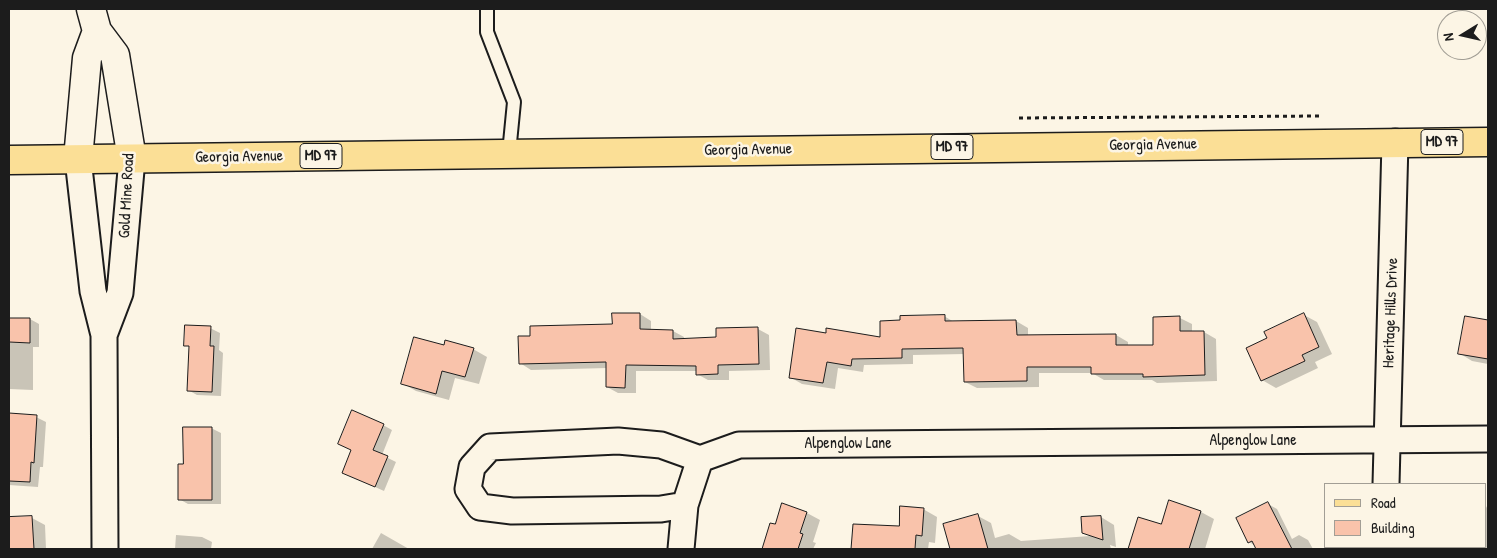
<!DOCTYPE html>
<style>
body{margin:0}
#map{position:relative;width:1497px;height:558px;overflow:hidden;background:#fcf5e5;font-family:"Patrick Hand",sans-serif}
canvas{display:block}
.frame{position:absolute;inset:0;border:10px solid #1c1c1c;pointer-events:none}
.legend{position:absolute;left:1324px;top:483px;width:162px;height:65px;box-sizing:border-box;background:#fcf5e5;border:1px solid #a29e95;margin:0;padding:6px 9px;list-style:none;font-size:15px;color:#1c1c1c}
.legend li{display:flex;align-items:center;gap:10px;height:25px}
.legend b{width:25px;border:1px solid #a29e95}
.north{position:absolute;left:1437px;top:10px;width:50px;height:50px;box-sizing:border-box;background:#fcf5e5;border:1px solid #a29e95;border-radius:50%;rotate:261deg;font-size:14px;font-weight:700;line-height:20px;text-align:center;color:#1c1c1c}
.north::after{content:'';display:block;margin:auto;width:18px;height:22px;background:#1c1c1c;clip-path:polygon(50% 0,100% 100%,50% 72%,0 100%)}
</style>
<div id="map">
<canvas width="1497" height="558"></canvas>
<div class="frame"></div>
<ul class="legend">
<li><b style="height:6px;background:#fbdf96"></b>Road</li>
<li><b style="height:14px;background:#f9c3ab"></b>Building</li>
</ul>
<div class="north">N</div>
</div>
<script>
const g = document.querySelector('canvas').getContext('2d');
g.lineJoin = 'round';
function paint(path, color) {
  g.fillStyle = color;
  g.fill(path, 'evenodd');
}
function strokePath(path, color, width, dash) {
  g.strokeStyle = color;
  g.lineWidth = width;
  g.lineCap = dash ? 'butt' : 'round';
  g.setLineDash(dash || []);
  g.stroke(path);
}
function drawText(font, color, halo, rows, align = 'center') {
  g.font = font + ' "Patrick Hand",sans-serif';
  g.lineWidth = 5;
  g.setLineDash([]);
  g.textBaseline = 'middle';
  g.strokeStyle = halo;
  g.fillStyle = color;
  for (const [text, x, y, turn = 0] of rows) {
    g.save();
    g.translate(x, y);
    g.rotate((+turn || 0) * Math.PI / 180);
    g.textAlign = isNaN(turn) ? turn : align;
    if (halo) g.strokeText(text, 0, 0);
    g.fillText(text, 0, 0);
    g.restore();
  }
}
paint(new Path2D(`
 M 640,314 L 651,321 L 651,331 L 673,331 L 684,337 L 684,340 L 718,339 L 717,330 L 758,329 L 769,335 L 770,370 L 729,371 L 729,380 L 708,380 L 697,374 L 697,371 L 636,371 L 636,393 L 618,393 L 607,387 L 607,368 L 531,370 L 520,363 Z
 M 1304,315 L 1317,322 L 1332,354 L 1315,362 L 1318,368 L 1276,388 L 1262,380 L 1268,339 Z
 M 944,316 L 954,322 L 1016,321 L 1028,328 L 1028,336 L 1116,335 L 1128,342 L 1128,346 L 1155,346 L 1180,318 L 1192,324 L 1192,332 L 1204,332 L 1216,339 L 1217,381 L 1157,383 L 1152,380 L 1104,380 L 1092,373 L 1039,373 L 1039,387 L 977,388 L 965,382 L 965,354 L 913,355 L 913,364 L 864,365 L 863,372 L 838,368 L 835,389 L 802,384 L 790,377 L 827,335 L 882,339 Z
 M 1466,317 L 1488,322 L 1488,364 L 1472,361 L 1459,353 Z
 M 9,319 L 30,319 L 39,324 L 39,347 L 33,347 L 33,390 L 9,389 Z
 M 210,328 L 220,333 L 219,350 L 223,353 L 221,396 L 197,395 L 188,390 L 190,347 L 185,345 Z
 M 473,349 L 487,357 L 479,384 L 455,378 L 449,400 L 416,391 L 402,383 Z
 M 9,415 L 36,417 L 46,422 L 43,467 L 40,467 L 38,487 L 9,485 Z
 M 383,425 L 392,430 L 382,455 L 396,462 L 384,491 L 353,477 L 353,450 Z
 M 211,428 L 221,433 L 221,504 L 188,504 L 179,499 L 185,465 Z
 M 1268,504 L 1277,509 L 1292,539 L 1299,535 L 1308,540 L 1313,549 L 1257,549 L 1256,546 L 1249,542 Z
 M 1487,506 L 1488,549 L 1463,549 L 1465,547 L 1486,547 L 1486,508 Z
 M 923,509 L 937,517 L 935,543 L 929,542 L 928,549 L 853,549 L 854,525 L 900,528 Z
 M 1201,512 L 1214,519 L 1205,549 L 1132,549 L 1129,548 Z
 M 807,513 L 820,520 L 813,542 L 816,543 L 813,549 L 763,549 L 771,524 L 775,526 Z
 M 978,516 L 991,523 L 995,538 L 1009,534 L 1021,541 L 1090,536 L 1084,533 L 1101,517 L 1114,525 L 1116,547 L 1110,545 L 1111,549 L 952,549 L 944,525 Z
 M 32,518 L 45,525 L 46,549 L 9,549 L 9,519 Z
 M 381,533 L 409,549 L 372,549 Z
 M 176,535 L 202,537 L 212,542 L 211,549 L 175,549 Z`), '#0003');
const building = new Path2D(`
 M 612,313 L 640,313 L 640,329 L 673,330 L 673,339 L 716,337 L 716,328 L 758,327 L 759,364 L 718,365 L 718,374 L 696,375 L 696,366 L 626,365 L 625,388 L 606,387 L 606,362 L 519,364 L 518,336 L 530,336 L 530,326 L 612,324 Z
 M 1304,313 L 1319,347 L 1302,355 L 1305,361 L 1261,381 L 1246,348 L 1267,338 L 1264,332 Z
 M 945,315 L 945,321 L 1016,320 L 1017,335 L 1116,334 L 1116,345 L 1153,345 L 1153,317 L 1180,316 L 1180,331 L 1204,331 L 1205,375 L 1143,377 L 1143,374 L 1091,374 L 1091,367 L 1027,367 L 1027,381 L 964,382 L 963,348 L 902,349 L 902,358 L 852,359 L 851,366 L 827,362 L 823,383 L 789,378 L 796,328 L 826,333 L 826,328 L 880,337 L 880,321 L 900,320 L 900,316 Z
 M 1465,316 L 1488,320 L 1488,359 L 1458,354 Z
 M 9,318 L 30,318 L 30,343 L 9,342 Z
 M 185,325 L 211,326 L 210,346 L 214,346 L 212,392 L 187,391 L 189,346 L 184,346 Z
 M 414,337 L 444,345 L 445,340 L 474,348 L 465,377 L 442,371 L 436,394 L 401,384 Z
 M 352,410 L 384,424 L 373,450 L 388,456 L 375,487 L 342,473 L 351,450 L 338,444 Z
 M 9,413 L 37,415 L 34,463 L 31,462 L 30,482 L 9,481 Z
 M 183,427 L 212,427 L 212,500 L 178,500 L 178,464 L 183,464 Z
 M 1169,500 L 1201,511 L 1189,549 L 1128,549 L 1138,517 L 1161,524 Z
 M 1268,502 L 1292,549 L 1256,549 L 1252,541 L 1248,543 L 1236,518 Z
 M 782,503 L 807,512 L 800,533 L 803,534 L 798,549 L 762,549 L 770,523 L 775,524 Z
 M 900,506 L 924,508 L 922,536 L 916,535 L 915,549 L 851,549 L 853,524 L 899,526 Z
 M 978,514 L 988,549 L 950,549 L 943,524 Z
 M 32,516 L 34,549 L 9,549 L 9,517 Z
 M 1101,516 L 1103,540 L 1082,533 L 1081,517 Z`);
paint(building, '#f9c3ab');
strokePath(building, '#1c1c1c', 1);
const service = new Path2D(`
 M 487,9 L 487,32 L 514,102 L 509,153`);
const minor = new Path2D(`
 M 78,159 L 93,291 L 104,335 L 120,293 L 132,159
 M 104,335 L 105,549
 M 1386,484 L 1395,142
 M 685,505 L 661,509 L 512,511 L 480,507 L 468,489 L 472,467 L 490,447 L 618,441 L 661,445 L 700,459 L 739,445 L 1488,439
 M 681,549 L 685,505 L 700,459
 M 1384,549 L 1384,547`);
const tertiary = new Path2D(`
 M 91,9 L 97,31 L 115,55 L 132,159
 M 78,159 L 87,58 L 97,31`);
const primary = new Path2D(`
 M 9,160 L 1488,142`);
strokePath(service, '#1c1c1c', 16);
strokePath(minor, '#1c1c1c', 29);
strokePath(tertiary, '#1c1c1c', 31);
strokePath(primary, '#1c1c1c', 31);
strokePath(new Path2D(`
 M 1019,118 L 1320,116`), '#1c1c1c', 3, [4, 4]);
strokePath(service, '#fcf5e5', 12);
strokePath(minor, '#fcf5e5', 25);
strokePath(tertiary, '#fcf5e5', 28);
strokePath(primary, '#fbdf96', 28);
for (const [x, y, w] of [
 [1442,142,42],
 [952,147,42],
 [321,156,42]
]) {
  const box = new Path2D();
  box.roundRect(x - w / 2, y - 12.5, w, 25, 4);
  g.fillStyle = '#fcf5e5';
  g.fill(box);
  strokePath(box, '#1c1c1c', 1);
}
drawText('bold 15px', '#1c1c1c', null, [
 ["MD 97",1442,142],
 ["MD 97",952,147],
 ["MD 97",321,156]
]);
drawText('16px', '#1c1c1c', '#fcf5e5', [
 ["Georgia Avenue",1153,145,-1],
 ["Georgia Avenue",748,150,-1],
 ["Georgia Avenue",239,157,-1],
 ["Gold Mine Road",127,196,-87],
 ["Heritage Hills Drive",1391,313,-88],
 ["Alpenglow Lane",1253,441],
 ["Alpenglow Lane",848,444]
]);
</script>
